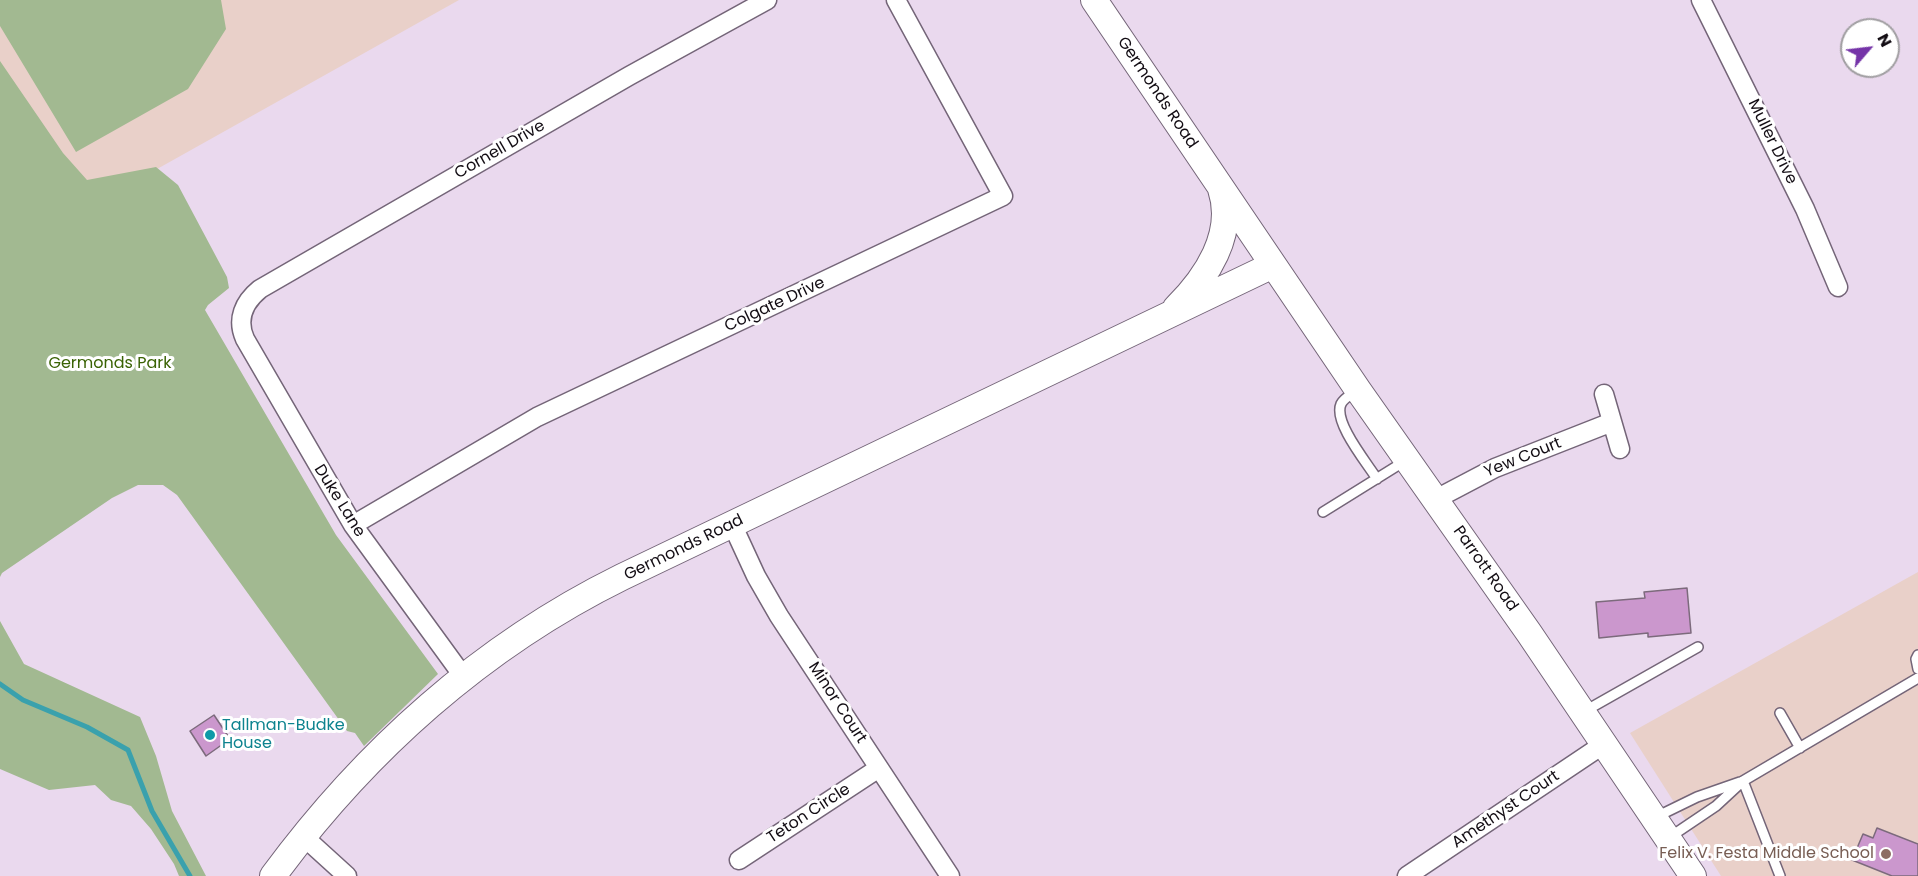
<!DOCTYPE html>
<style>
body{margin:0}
#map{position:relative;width:1918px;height:876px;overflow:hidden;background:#ead9ee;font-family:Poppins,sans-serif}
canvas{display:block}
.north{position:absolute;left:1840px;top:18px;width:60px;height:60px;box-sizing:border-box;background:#fff;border:2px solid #a09ea1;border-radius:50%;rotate:62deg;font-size:16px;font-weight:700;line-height:24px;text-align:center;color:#120c13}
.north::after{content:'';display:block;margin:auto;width:21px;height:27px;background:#7534a8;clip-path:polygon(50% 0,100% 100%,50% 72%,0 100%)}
</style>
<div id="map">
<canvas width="1918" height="876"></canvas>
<div class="north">N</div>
</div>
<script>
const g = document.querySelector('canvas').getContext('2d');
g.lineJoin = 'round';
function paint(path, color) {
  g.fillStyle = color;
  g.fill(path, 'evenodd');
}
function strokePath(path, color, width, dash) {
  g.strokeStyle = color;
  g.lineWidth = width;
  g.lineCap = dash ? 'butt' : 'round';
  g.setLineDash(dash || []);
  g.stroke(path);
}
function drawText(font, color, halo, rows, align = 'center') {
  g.font = font + ' Poppins,sans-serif';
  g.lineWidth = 6;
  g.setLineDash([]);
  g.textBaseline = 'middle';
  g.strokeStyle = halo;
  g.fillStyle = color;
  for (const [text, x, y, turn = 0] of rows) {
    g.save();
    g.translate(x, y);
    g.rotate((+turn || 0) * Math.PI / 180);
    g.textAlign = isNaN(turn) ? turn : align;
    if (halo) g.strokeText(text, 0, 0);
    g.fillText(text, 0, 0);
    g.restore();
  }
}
paint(new Path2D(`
 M 0,0 L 459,0 L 91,206 L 0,76 Z
 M 1918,572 L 1918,876 L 1721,876 L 1630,733 Z`), '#e9d0c9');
paint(new Path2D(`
 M 0,0 L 221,0 L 226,29 L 188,89 L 76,152 L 0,26 Z
 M 0,61 L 63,153 L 87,180 L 156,167 L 178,185 L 227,277 L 229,288 L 208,305 L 205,310 L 336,535 L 438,674 L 364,746 L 355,733 L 347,731 L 177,495 L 163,485 L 138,485 L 112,498 L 2,573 L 0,577 Z
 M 0,621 L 24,664 L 140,717 L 156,756 L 172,811 L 206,876 L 179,876 L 174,864 L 151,829 L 131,806 L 111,800 L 95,785 L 49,790 L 0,769 Z`), '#a2b991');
strokePath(new Path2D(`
 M 0,684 L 23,700 L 87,727 L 128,750 L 152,811 L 190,876`), '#3aa1ad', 5);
const building = new Path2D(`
 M 1687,588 L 1691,633 L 1648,637 L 1648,633 L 1599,638 L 1596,602 L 1645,598 L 1644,592 Z
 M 214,715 L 230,739 L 206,756 L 190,731 Z
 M 1877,828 L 1918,844 L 1918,876 L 1892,876 L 1852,860 L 1863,834 L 1873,838 Z`);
paint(building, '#cb97cd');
strokePath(building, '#7c6a7c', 1.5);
const lane = new Path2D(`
 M 1356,391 C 1351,395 1344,398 1341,404 C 1333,422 1367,463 1377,479
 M 1323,512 L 1405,461
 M 1918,655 L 1916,659 L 1918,669
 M 1585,711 L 1698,647
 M 1780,713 L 1800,748
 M 1743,781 L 1780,876
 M 1656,817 L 1697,797 L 1740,782
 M 1670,837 L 1716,806 L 1743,781 L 1918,678`);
const street = new Path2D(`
 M 1701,0 L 1805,209 L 1838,287
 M 1604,394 L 1620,449
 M 1436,499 L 1495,468 L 1612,422
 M 732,524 L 756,576 L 779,616 L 950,876
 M 353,525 L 537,417 L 1003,196 L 896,0
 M 463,676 L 353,525 L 245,339 C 236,319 244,302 260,289 L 629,76 L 767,0
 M 303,836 L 347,876
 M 739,860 L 879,768
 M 1407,876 L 1604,744`);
const secondary = new Path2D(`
 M 1094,0 L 1358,390 L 1529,633 L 1693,876
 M 1176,308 C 1206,278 1236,234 1221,189
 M 273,876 C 365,751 482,646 622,577 L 1273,265`);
strokePath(lane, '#746578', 12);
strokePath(street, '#746578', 21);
strokePath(secondary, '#746578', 28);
strokePath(lane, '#fff', 9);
strokePath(street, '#fff', 18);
strokePath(secondary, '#fff', 26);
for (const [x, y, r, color] of [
 [210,735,6,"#0f9aa8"],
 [1886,854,6,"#8d6e63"]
]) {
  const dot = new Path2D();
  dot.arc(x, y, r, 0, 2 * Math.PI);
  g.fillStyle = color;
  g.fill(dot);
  strokePath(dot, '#fff', 2);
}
drawText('16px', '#120c13', '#fff', [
 ["Germonds Road",1157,93,56],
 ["Muller Drive",1772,142,64],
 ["Cornell Drive",500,150,-30],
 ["Colgate Drive",775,305,-25],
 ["Yew Court",1523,458,-22],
 ["Duke Lane",339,501,58],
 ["Germonds Road",684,548,-26],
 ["Parrott Road",1485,569,55],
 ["Minor Court",837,703,57],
 ["Amethyst Court",1506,810,-34],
 ["Teton Circle",809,814,-33]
]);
drawText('16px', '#3a6304', '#fff', [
 ["Germonds Park",110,364]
]);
drawText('16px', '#0d838f', '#fff', [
 ["Tallman-Budke",222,726],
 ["House",222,744]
], 'left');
drawText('16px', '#785e54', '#fff', [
 ["Felix V. Festa Middle School",1874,854]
], 'right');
</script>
